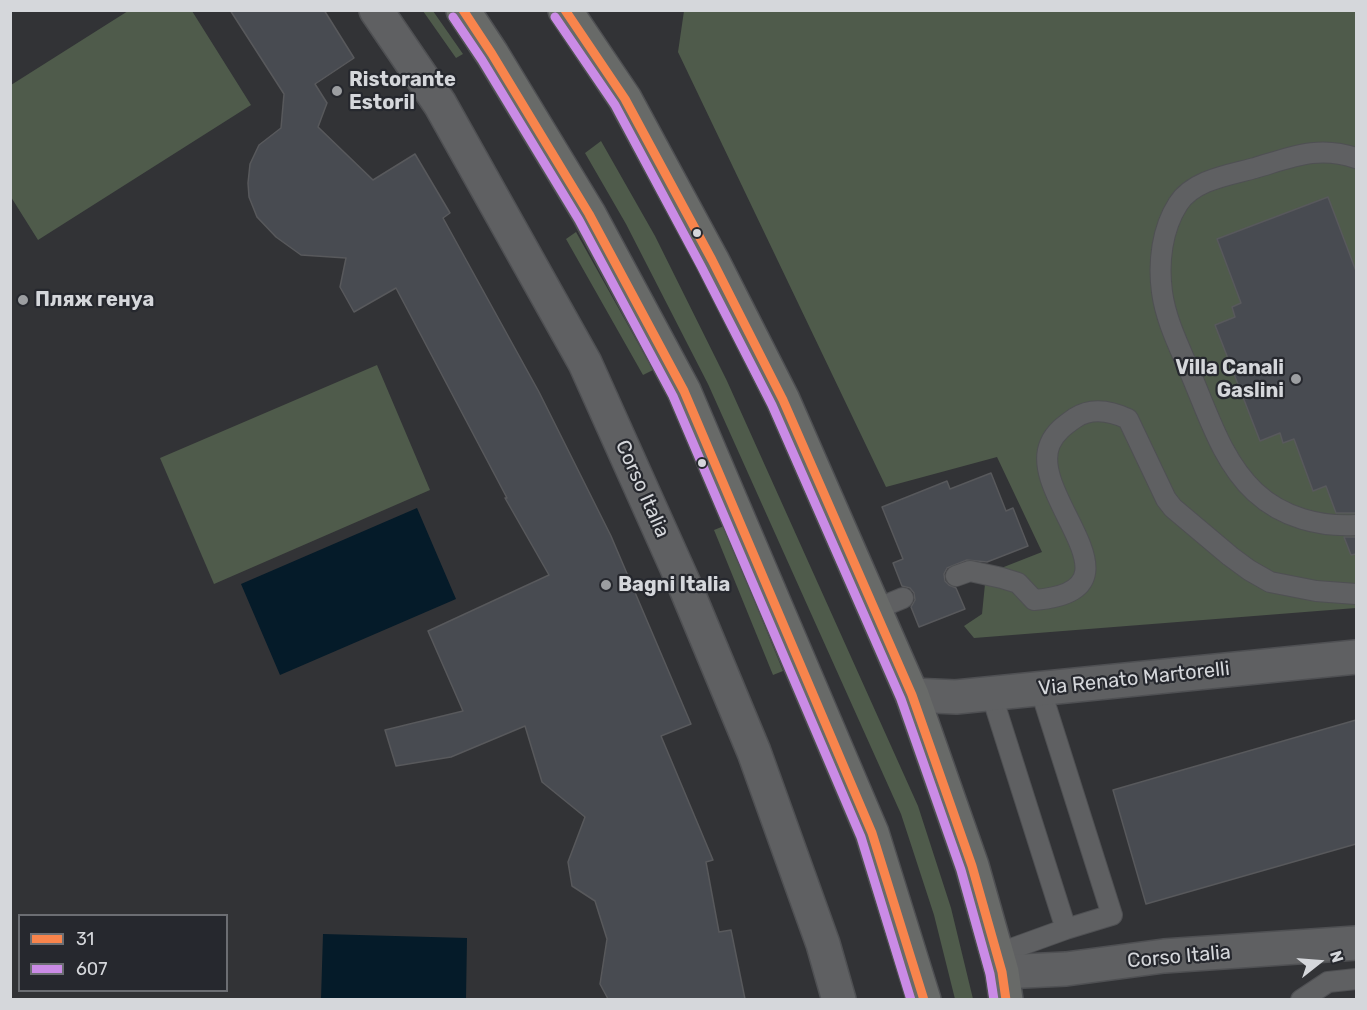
<!DOCTYPE html>
<meta charset="utf-8">
<style>
body{margin:0}
#map{position:relative;width:1367px;height:1010px;overflow:hidden;background:#323336;font-family:Rubik,sans-serif}
canvas{display:block}
.frame{position:absolute;inset:0;border:12px solid #d5d7db;pointer-events:none}
.legend{position:absolute;left:18px;top:914px;width:210px;height:78px;box-sizing:border-box;background:#26282e;border:2px solid #6c6e73;margin:0;padding:8px 10px;list-style:none;font-size:18px;color:#d5d7db}
.legend li{display:flex;align-items:center;gap:12px;height:30px}
.legend b{width:30px;border:2px solid #6c6e73}
.north{position:absolute;left:1289px;top:932px;width:60px;height:60px;-webkit-text-stroke:4px #26282e;paint-order:stroke;rotate:73deg;font-size:16px;font-weight:700;line-height:24px;text-align:center;color:#d5d7db}
.north::after{content:'';display:block;margin:auto;width:21px;height:27px;background:#d5d7db;clip-path:polygon(50% 0,100% 100%,50% 72%,0 100%)}
</style>
<div id="map">
<canvas width="1367" height="1010"></canvas>
<div class="frame"></div>
<ul class="legend">
<li><b style="height:8px;background:#f8844c"></b>31</li>
<li><b style="height:8px;background:#ca8be6"></b>607</li>
</ul>
<div class="north">N</div>
</div>
<script>
const g = document.querySelector('canvas').getContext('2d');
g.lineJoin = 'round';
function paint(path, color) {
  g.fillStyle = color;
  g.fill(path, 'evenodd');
}
function strokePath(path, color, width, dash) {
  g.strokeStyle = color;
  g.lineWidth = width;
  g.lineCap = dash ? 'butt' : 'round';
  g.setLineDash(dash || []);
  g.stroke(path);
}
function drawText(font, color, halo, rows, align = 'center') {
  g.font = font + ' Rubik,sans-serif';
  g.lineWidth = 4.5;
  g.setLineDash([]);
  g.textBaseline = 'middle';
  g.strokeStyle = halo;
  g.fillStyle = color;
  for (const [text, x, y, turn = 0] of rows) {
    g.save();
    g.translate(x, y);
    g.rotate((+turn || 0) * Math.PI / 180);
    g.textAlign = isNaN(turn) ? turn : align;
    if (halo) g.strokeText(text, 0, 0);
    g.fillText(text, 0, 0);
    g.restore();
  }
}
paint(new Path2D(`
 M 128,11 L 192,11 L 251,105 L 38,240 L 11,197 L 11,85 Z
 M 423,11 L 433,11 L 463,54 L 456,58 Z
 M 684,11 L 1356,11 L 1356,608 L 974,638 L 964,626 L 982,614 L 986,574 L 1042,552 L 997,457 L 886,487 L 678,52 Z
 M 601,141 L 655,236 L 727,381 L 918,806 L 951,908 L 973,999 L 955,999 L 934,915 L 901,814 L 708,384 L 626,224 L 585,153 Z
 M 576,232 L 653,370 L 643,375 L 566,239 Z
 M 377,365 L 430,490 L 214,584 L 160,458 Z
 M 724,526 L 783,671 L 773,675 L 714,530 Z`), '#4f5b4b');
paint(new Path2D(`
 M 417,508 L 456,599 L 280,675 L 241,584 Z
 M 323,934 L 467,938 L 466,999 L 321,999 Z`), '#051b29');
const building = new Path2D(`
 M 230,10 L 324,10 L 354,58 L 315,84 L 327,103 L 318,127 L 373,180 L 415,154 L 450,213 L 443,218 L 539,392 L 611,536 L 691,724 L 661,736 L 713,860 L 706,862 L 719,932 L 731,930 L 745,999 L 608,999 L 600,984 L 607,939 L 595,901 L 572,886 L 568,862 L 585,817 L 542,782 L 525,726 L 451,757 L 396,766 L 385,730 L 463,711 L 428,631 L 549,575 L 505,498 L 507,498 L 396,288 L 354,312 L 340,287 L 346,258 L 301,255 L 276,237 L 257,217 L 249,197 L 248,183 L 250,164 L 259,145 L 281,128 L 284,94 Z
 M 1328,197 L 1356,271 L 1356,513 L 1336,513 L 1326,486 L 1313,491 L 1294,439 L 1283,443 L 1280,433 L 1260,441 L 1215,325 L 1235,317 L 1232,307 L 1241,303 L 1217,239 Z
 M 991,473 L 1006,511 L 1013,508 L 1028,546 L 987,562 L 967,560 L 947,568 L 944,574 L 945,581 L 949,585 L 956,588 L 965,609 L 919,627 L 911,607 L 915,600 L 914,593 L 910,588 L 902,586 L 893,563 L 903,559 L 882,507 L 947,481 L 950,489 Z
 M 1344,537 L 1356,537 L 1356,554 L 1351,555 Z
 M 1356,720 L 1356,844 L 1146,904 L 1113,790 Z`);
paint(building, '#484b51');
strokePath(building, '#58595c', 1.5);
const lane = new Path2D(`
 M 1356,158 C 1318,145 1292,157 1255,168 C 1229,175 1193,180 1178,204 C 1162,229 1158,262 1162,292 C 1166,322 1181,350 1192,377 C 1209,417 1223,462 1255,492 C 1283,518 1320,527 1356,525
 M 956,576 L 970,571 L 1002,578 L 1018,583 L 1034,600 C 1152,591 1027,497 1050,444 C 1055,432 1065,425 1075,418 C 1092,407 1111,411 1128,419 L 1166,499 L 1173,508 L 1230,556 L 1249,570 L 1270,582 L 1316,591 L 1356,594
 M 874,610 L 903,598
 M 991,693 L 1066,929
 M 997,954 L 1066,929 L 1112,915 L 1040,688
 M 1301,1000 L 1328,982 L 1356,979`);
const street = new Path2D(`
 M 376,10 L 440,104 L 585,363 L 685,586 L 754,752 L 823,944 L 839,1000
 M 912,695 L 956,697 L 1356,657
 M 1002,972 L 1066,969 L 1164,956 L 1356,943`);
const primary = new Path2D(`
 M 463,10 L 492,54 L 589,214 L 684,391 L 872,833 L 924,1000
 M 565,10 L 625,99 L 712,260 L 783,400 L 912,695 L 972,866 L 1002,972 L 1006,1000`);
strokePath(lane, '#4f5053', 22);
strokePath(street, '#4f5053', 36);
strokePath(primary, '#4f5053', 36);
strokePath(lane, '#5f6062', 20);
strokePath(street, '#5f6062', 33);
strokePath(primary, '#686a68', 33);
strokePath(new Path2D(`
 M 463,10 L 492,54 L 589,214 L 684,391 L 872,833 L 924,1000
 M 565,10 L 625,99 L 712,260 L 783,400 L 912,695 L 972,866 L 1002,972 L 1006,1000`), '#f8844c', 9);
strokePath(new Path2D(`
 M 453,17 L 482,60 L 579,220 L 673,396 L 861,837 L 911,1000
 M 555,17 L 615,105 L 701,266 L 772,405 L 901,699 L 961,870 L 990,974 L 994,1000`), '#ca8be6', 9);
for (const [x, y, r, color] of [
 [337,91,6,"#9c9ea1"],
 [697,233,5,"#d5d7db"],
 [23,300,6,"#9c9ea1"],
 [1296,379,6,"#9c9ea1"],
 [702,463,5,"#d5d7db"],
 [606,585,6,"#9c9ea1"]
]) {
  const dot = new Path2D();
  dot.arc(x, y, r, 0, 2 * Math.PI);
  g.fillStyle = color;
  g.fill(dot);
  strokePath(dot, '#26282e', 2);
}
drawText('bold 20px', '#d5d7db', '#26282e', [
 ["Ristorante",349,80],
 ["Estoril",349,103],
 ["Пляж генуа",35,300],
 ["Villa Canali",1284,368,"right"],
 ["Gaslini",1284,391,"right"],
 ["Bagni Italia",618,585]
], 'left');
drawText('20px', '#d5d7db', '#26282e', [
 ["Corso Italia",642,489,66],
 ["Via Renato Martorelli",1134,679,-6],
 ["Corso Italia",1179,957,-5]
]);
</script>
